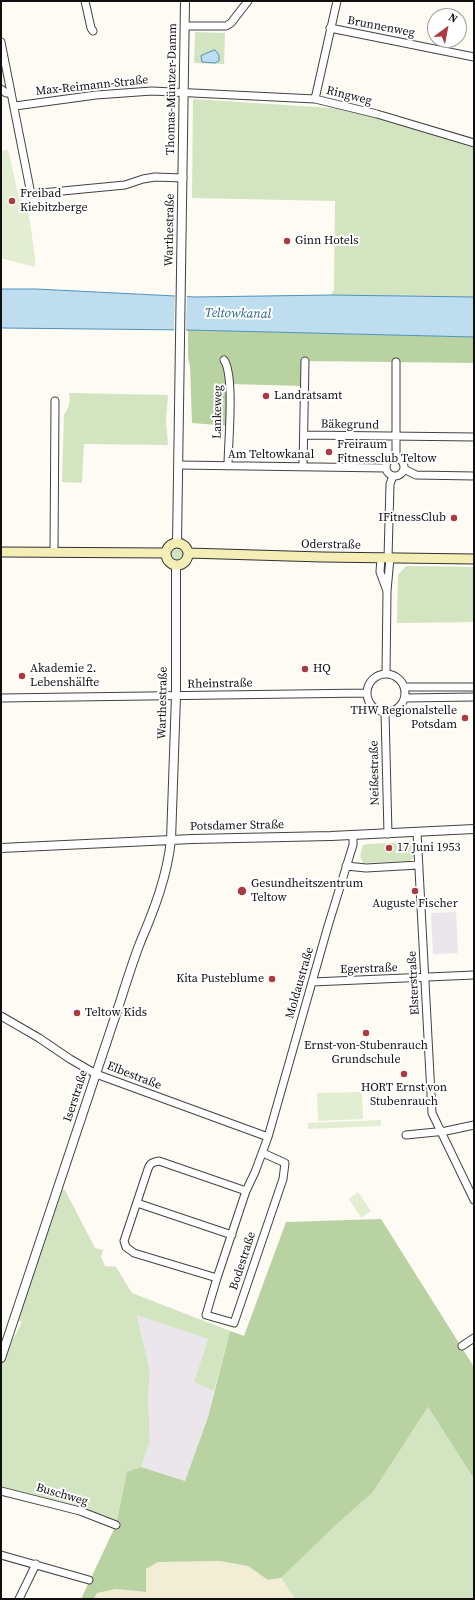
<!DOCTYPE html>
<meta charset="utf-8">
<style>
body{margin:0}
#map{position:relative;width:475px;height:1600px;overflow:hidden;background:#fdfbf3;font-family:"Source Serif 4",serif}
canvas{display:block}
.frame{position:absolute;inset:0;border:2px solid #0f0f0f;pointer-events:none}
.north{position:absolute;left:427px;top:8px;width:40px;height:40px;box-sizing:border-box;background:#fff;border:1px solid #9f9f9f;border-radius:50%;rotate:32deg;font-size:11px;font-weight:700;line-height:16px;text-align:center;color:#0f0f0f}
.north::after{content:'';display:block;margin:auto;width:14px;height:18px;background:#ae3940;clip-path:polygon(50% 0,100% 100%,50% 72%,0 100%)}
</style>
<div id="map">
<canvas width="475" height="1600"></canvas>
<div class="frame"></div>
<div class="north">N</div>
</div>
<script>
const g = document.querySelector('canvas').getContext('2d');
g.lineJoin = 'round';
function paint(path, color) {
  g.fillStyle = color;
  g.fill(path, 'evenodd');
}
function strokePath(path, color, width, dash) {
  g.strokeStyle = color;
  g.lineWidth = width;
  g.lineCap = dash ? 'butt' : 'round';
  g.setLineDash(dash || []);
  g.stroke(path);
}
function drawText(font, color, halo, rows, align = 'center') {
  g.font = font + ' "Source Serif 4",serif';
  g.lineWidth = 4;
  g.setLineDash([]);
  g.textBaseline = 'middle';
  g.strokeStyle = halo;
  g.fillStyle = color;
  for (const [text, x, y, turn = 0] of rows) {
    g.save();
    g.translate(x, y);
    g.rotate((+turn || 0) * Math.PI / 180);
    g.textAlign = isNaN(turn) ? turn : align;
    if (halo) g.strokeText(text, 0, 0);
    g.fillText(text, 0, 0);
    g.restore();
  }
}
paint(new Path2D(`
 M 456,912 L 458,953 L 433,954 L 431,913 Z
 M 137,1314 L 208,1339 L 194,1382 L 214,1391 L 208,1417 L 185,1481 L 141,1467 L 150,1441 L 148,1398 L 150,1371 Z`), '#ebe5ec');
paint(new Path2D(`
 M 220,1561 L 248,1566 L 268,1580 L 281,1578 L 295,1599 L 94,1599 L 97,1593 L 116,1589 L 146,1592 L 146,1569 L 158,1562 Z`), '#f1eed5');
paint(new Path2D(`
 M 195,32 L 225,33 L 224,64 L 194,63 Z
 M 193,99 L 332,108 L 381,119 L 434,135 L 446,136 L 454,141 L 474,148 L 474,297 L 331,295 L 334,290 L 335,201 L 192,198 Z
 M 69,393 L 168,395 L 166,421 L 168,445 L 84,444 L 82,483 L 62,482 L 64,415 C 69,407 71,402 69,393 Z
 M169 554a8 8 0 1 1 16 0a8 8 0 1 1-16 0Z
 M 406,566 L 474,567 L 474,622 L 397,623 L 398,575 Z
 M 411,842 L 415,854 L 411,861 L 363,863 L 360,856 L 363,845 L 368,844 Z
 M 59,1189 L 65,1190 L 95,1248 L 103,1250 L 101,1257 L 105,1266 L 116,1267 L 132,1293 L 230,1331 L 214,1391 L 194,1382 L 208,1339 L 137,1315 L 150,1371 L 148,1398 L 150,1441 L 141,1467 L 127,1473 L 116,1525 L 1,1491 L 1,1362 L 22,1322 L 14,1319 Z
 M 428,1407 L 474,1479 L 474,1599 L 295,1599 L 281,1578 L 336,1525 L 373,1492 Z`), '#d3e4c0');
paint(new Path2D(`
 M 188,330 L 474,337 L 474,363 L 305,361 L 304,386 L 230,384 L 229,426 L 192,423 L 190,366 L 188,358 Z
 M 381,1219 L 474,1367 L 474,1479 L 428,1407 L 373,1492 L 336,1525 L 281,1578 L 268,1580 L 248,1566 L 220,1561 L 158,1562 L 146,1569 L 146,1592 L 116,1589 L 97,1593 L 94,1599 L 81,1599 L 116,1525 L 127,1472 L 141,1467 L 185,1481 L 208,1417 L 230,1331 L 244,1336 L 286,1222 Z`), '#b8d3a1');
paint(new Path2D(`
 M 1,146 L 2,151 L 8,149 L 18,194 L 28,209 L 35,257 L 35,267 L 1,258 Z
 M 362,1092 L 363,1119 L 318,1121 L 317,1093 Z
 M 381,1120 L 381,1126 L 308,1129 L 308,1123 Z
 M 358,1192 L 371,1211 L 361,1218 L 349,1199 Z`), '#e3edd1');
const water = new Path2D(`
 M 215,50 L 219,55 L 219,61 L 215,63 L 202,62 L 201,56 Z
 M 1,289 L 36,289 L 195,297 L 331,295 L 474,297 L 474,337 L 188,330 L 1,328 Z`);
paint(water, '#beddef');
strokePath(water, '#4e92bc', 1);
paint(new Path2D(`
 M 175,294 L 187,294 L 186,332 L 174,332 Z`), '#fdfbf3');
const minor = new Path2D(`
 M 85,1 L 91,28 L 93,31
 M 185,26 L 226,26 L 231,23 L 248,1
 M 330,28 L 474,57
 M 1,42 L 31,194 L 125,185 L 143,179 L 155,177 L 183,178
 M 1,89 L 6,93 L 11,93
 M 315,99 L 337,1
 M 15,106 L 96,95 L 152,91 L 315,99 L 377,114 L 474,143
 M 224,360 C 235,376 228,443 228,466
 M 304,435 L 474,437
 M 396,458 L 396,362
 M386 467a9 9 0 1 1 18 0a9 9 0 1 1-18 0Z
 M 179,465 L 386,468
 M 303,466 L 305,361
 M 404,469 L 416,475 L 474,476
 M 54,552 L 55,401
 M 381,557 L 380,572 L 387,591
 M 388,558 L 390,484 L 393,476
 M367 693a19 19 0 1 1 38 0a19 19 0 1 1-38 0Z
 M 386,674 L 387,591 L 390,558
 M 405,687 L 474,687
 M 1,698 L 367,693
 M 405,698 L 474,697
 M 385,712 L 388,834
 M 417,832 L 432,1113 L 474,1200
 M 346,866 L 366,868 L 419,865
 M 312,982 L 474,975
 M 1,1016 L 39,1038 L 70,1059 L 96,1074 L 268,1137
 M 406,1135 L 446,1131 L 474,1125
 M 263,1153 L 285,1163 L 283,1179 L 234,1323 L 206,1315 L 217,1278 L 246,1191 L 255,1172 L 268,1137 L 328,926 L 353,845 L 353,835
 M 137,1203 L 232,1235
 M 217,1278 L 134,1253 L 126,1247 L 124,1241 L 148,1169 C 150,1163 153,1162 159,1161 L 246,1191
 M 462,1346 L 474,1338
 M 1,1491 L 80,1511 L 116,1525
 M 1,1555 L 89,1580
 M 19,1599 L 36,1564`);
const tertiary = new Path2D(`
 M 177,543 L 185,1
 M 1,848 L 192,839 L 331,836 L 474,829
 M 1,1358 L 121,999 C 127,980 133,961 140,943 C 154,910 167,877 171,840 L 176,696 L 176,565`);
const secondary = new Path2D(`
 M166 554a11 11 0 1 1 22 0a11 11 0 1 1-22 0Z
 M 1,552 L 166,553
 M 188,553 L 322,557 L 474,559`);
strokePath(minor, '#424242', 9);
strokePath(tertiary, '#424242', 10);
strokePath(secondary, '#313131', 11);
strokePath(minor, '#fff', 7);
strokePath(tertiary, '#fff', 8);
strokePath(secondary, '#f5edb6', 9);
for (const [x, y, r, color] of [
 [12,201,4,"#ae3940"],
 [287,241,4,"#ae3940"],
 [266,396,4,"#ae3940"],
 [329,452,4,"#ae3940"],
 [454,518,4,"#ae3940"],
 [305,669,4,"#ae3940"],
 [22,676,4,"#ae3940"],
 [465,718,4,"#ae3940"],
 [389,848,4,"#ae3940"],
 [242,891,5,"#ae3940"],
 [415,891,4,"#ae3940"],
 [272,979,4,"#ae3940"],
 [77,1013,4,"#ae3940"],
 [366,1033,4,"#ae3940"],
 [404,1074,4,"#ae3940"]
]) {
  const dot = new Path2D();
  dot.arc(x, y, r, 0, 2 * Math.PI);
  g.fillStyle = color;
  g.fill(dot);
  strokePath(dot, '#fff', 1.5);
}
drawText('12px', '#0f0f0f', '#fff', [
 ["Brunnenweg",381,27,11],
 ["Max-Reimann-Straße",92,86,-6],
 ["Thomas-Müntzer-Damm",172,89,-89],
 ["Ringweg",349,96,14],
 ["Warthestraße",170,230,-89],
 ["Lankeweg",218,412,-89],
 ["Bäkegrund",350,425,1],
 ["Am Teltowkanal",271,455],
 ["Oderstraße",331,545,1],
 ["Rheinstraße",220,684,-1],
 ["Warthestraße",163,703,-89],
 ["Neißestraße",375,773,-91],
 ["Potsdamer Straße",237,826,-1],
 ["Egerstraße",369,969,-2],
 ["Moldaustraße",300,983,-74],
 ["Elsterstraße",414,983,-93],
 ["Elbestraße",134,1076,21],
 ["Iserstraße",76,1096,-72],
 ["Bodestraße",243,1261,-72],
 ["Buschweg",62,1495,16]
]);
drawText('12px', '#0f0f0f', '#fff', [
 ["Freibad",20,194],
 ["Kiebitzberge",20,208],
 ["Ginn Hotels",295,241],
 ["Landratsamt",274,396],
 ["Freiraum",337,445],
 ["Fitnessclub Teltow",337,459],
 ["IFitnessClub",446,518,"right"],
 ["Akademie 2.",30,669],
 ["Lebenshälfte",30,683],
 ["HQ",313,669],
 ["THW Regionalstelle",457,711,"right"],
 ["Potsdam",457,725,"right"],
 ["17 Juni 1953",397,848],
 ["Gesundheitszentrum",251,884],
 ["Teltow",251,898],
 ["Auguste Fischer",415,904,"center"],
 ["Kita Pusteblume",264,979,"right"],
 ["Teltow Kids",85,1013],
 ["Ernst-von-Stubenrauch",366,1046,"center"],
 ["Grundschule",366,1060,"center"],
 ["HORT Ernst von",404,1088,"center"],
 ["Stubenrauch",404,1102,"center"]
], 'left');
drawText('italic 13px', '#286591', '#fff', [
 ["Teltowkanal",238,314,1]
]);
</script>
